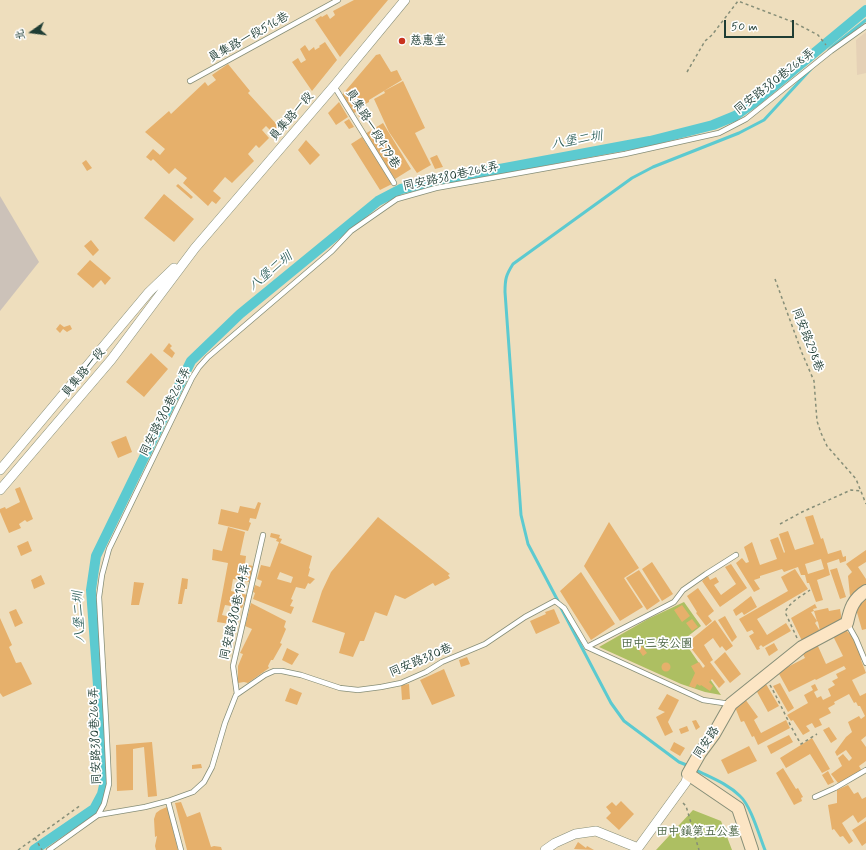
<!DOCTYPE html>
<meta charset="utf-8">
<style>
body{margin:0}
#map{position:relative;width:866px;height:850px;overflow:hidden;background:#eedebd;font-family:Mynerve,"LXGW WenKai TC",sans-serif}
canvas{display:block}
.north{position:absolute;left:12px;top:12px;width:40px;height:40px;-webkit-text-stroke:3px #fff;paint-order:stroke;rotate:256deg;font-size:11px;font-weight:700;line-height:16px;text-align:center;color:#1f3d34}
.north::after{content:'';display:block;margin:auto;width:14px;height:18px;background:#1f3d34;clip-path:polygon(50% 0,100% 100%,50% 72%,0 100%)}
.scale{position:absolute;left:724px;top:20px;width:70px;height:18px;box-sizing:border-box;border:2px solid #1f3d34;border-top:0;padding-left:5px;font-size:12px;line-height:14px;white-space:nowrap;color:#1f3d34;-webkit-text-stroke:3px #fff;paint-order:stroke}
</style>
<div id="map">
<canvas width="866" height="850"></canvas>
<div class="north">北</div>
<div class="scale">50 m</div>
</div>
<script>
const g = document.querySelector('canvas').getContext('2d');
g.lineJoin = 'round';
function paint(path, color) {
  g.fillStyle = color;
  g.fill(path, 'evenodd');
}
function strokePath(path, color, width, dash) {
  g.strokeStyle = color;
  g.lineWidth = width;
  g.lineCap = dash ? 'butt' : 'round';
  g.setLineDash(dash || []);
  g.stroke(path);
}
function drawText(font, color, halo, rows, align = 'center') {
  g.font = font + ' Mynerve,"LXGW WenKai TC",sans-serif';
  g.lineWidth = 3.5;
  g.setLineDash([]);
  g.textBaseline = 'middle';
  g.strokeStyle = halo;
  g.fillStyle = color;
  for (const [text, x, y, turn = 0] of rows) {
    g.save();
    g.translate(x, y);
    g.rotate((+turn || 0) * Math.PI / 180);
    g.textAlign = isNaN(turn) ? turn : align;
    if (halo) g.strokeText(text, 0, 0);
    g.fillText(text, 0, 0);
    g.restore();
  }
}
paint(new Path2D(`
 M 866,32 L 866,73 L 857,75 L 856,40 Z`), '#e5d1b6');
paint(new Path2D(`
 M 0,196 L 39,262 L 0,311 Z`), '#ccc2b9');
paint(new Path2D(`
 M 684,602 L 701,626 L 683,640 L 721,695 L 705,692 L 681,684 L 599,647 L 648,619 Z
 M 693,810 L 721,821 L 732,850 L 656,850 Z`), '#adbf62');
strokePath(new Path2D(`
 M 829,50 L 833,46 L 866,20
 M 558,601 L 528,544 L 521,515 L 505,292 C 505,279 506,275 513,264 L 632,178 L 653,167 L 739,133 L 764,120 L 811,69
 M 560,606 L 611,703 L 624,721 L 679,762 L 689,766
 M 694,769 C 709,777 727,783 740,796 C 751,806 759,835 765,850`), '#5ccad0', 3);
strokePath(new Path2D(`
 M 34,850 L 94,809 L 102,794 L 105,781 L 91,590 L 96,556 L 191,361 L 240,314 L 378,201 L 401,189 L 446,179 L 650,141 L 713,125 L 735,116 L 755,102 L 866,10`), '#5ccad0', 10);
paint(new Path2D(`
 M 354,0 L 388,0 L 340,57 L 315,20 L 321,16 L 322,17 L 327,14 L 330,19 L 335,15 L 333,11 Z
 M 325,42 L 337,60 L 312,91 L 292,62 L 298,58 L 301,63 L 306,60 L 300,49 L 305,45 L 309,51 L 314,47 L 315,50 L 320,47 L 319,46 Z
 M 380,54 L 391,72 L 397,70 L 402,80 L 369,100 L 369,102 L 358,108 L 360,110 L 354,113 L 342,95 L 376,55 Z
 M 228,64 L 250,91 L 248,93 L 280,128 L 274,134 L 266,126 L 262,130 L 269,138 L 259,148 L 256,145 L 248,154 L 254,161 L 232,183 L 225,177 L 213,191 L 221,198 L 216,204 L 212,201 L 208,206 L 183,183 L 187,178 L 175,168 L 169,174 L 153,159 L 151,161 L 146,157 L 153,149 L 160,155 L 165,149 L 145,132 L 169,111 L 171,114 L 205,82 L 208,86 L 216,80 L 212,75 Z
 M 403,81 L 425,128 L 415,133 L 431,165 L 417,173 L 389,132 L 374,99 L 385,93 L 384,91 Z
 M 339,102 L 348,117 L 336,125 L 328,113 Z
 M 366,109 L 368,112 L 360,118 L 358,115 Z
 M 349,119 L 354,127 L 349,129 L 344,122 Z
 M 383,123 L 411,169 L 395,179 L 365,134 Z
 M 362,137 L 392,184 L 380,190 L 351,144 Z
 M 306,140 L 320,155 L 310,165 L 298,150 Z
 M 437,155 L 443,167 L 435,169 L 430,158 Z
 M 86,160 L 92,168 L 87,171 L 82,163 Z
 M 178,184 L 193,197 L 191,199 L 176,186 Z
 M 164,194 L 194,219 L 174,242 L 144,218 Z
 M 91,240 L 99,250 L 93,256 L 84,246 Z
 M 90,260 L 111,278 L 105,285 L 101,280 L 93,288 L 77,274 Z
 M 60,324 L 64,327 L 70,325 L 72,329 L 67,332 L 63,329 L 60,333 L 56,329 Z
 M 169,343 L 172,346 L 170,348 L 175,353 L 172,358 L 163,351 Z
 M 151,353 L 168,369 L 144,397 L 126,382 Z
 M 126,436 L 132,452 L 118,458 L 111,442 Z
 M 20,487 L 33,519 L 27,522 L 25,520 L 19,524 L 21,528 L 9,533 L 0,512 L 0,509 L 5,507 L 6,509 L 20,502 L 15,489 Z
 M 258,502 L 261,503 L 256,519 L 250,518 L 249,522 L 251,523 L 248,531 L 218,524 L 221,509 L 238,513 L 240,506 L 255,509 Z
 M 813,515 L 821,539 L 823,538 L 828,554 L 841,550 L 843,557 L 846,556 L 846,561 L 840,563 L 839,559 L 827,563 L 830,575 L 817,580 L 823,600 L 816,602 L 809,583 L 807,583 L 805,575 L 801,575 L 798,567 L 784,572 L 782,569 L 760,576 L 760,578 L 754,580 L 760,589 L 754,592 L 736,563 L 742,558 L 746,563 L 749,562 L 744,547 L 752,542 L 760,565 L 777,559 L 770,540 L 778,537 L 784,553 L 785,552 L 779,534 L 788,531 L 795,550 L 814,544 L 805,517 ZM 821,559 L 824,569 L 808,574 L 805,564 Z
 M 378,517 L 450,574 L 448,575 L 450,578 L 435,586 L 433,583 L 405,599 L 395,595 L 387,616 L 375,612 L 364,641 L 360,641 L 353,657 L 339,653 L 345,633 L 312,622 L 322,591 L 331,572 Z
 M 609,522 L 639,568 L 624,578 L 643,607 L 620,621 L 584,566 Z
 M 228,527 L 245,532 L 240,555 L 246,556 L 245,564 L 253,566 L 249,582 L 233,579 L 231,591 L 247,595 L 242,608 L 225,605 L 222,615 L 239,619 L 237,625 L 217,622 L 228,563 L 212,560 L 213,549 L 222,551 Z
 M 271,533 L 280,535 L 279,538 L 282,539 L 280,543 L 312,556 L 309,568 L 310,569 L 308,576 L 315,579 L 310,584 L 308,583 L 305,589 L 296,587 L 291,599 L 293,600 L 290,606 L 294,607 L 291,614 L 253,599 L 255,593 L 253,592 L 255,585 L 260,587 L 262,581 L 257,579 L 261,565 L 270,567 L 279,542 L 276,541 L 277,539 L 270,537 ZM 280,572 L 293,577 L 291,583 L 277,579 Z
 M 28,541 L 32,551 L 21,556 L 17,546 Z
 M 866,550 L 866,562 L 858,567 L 866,579 L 866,588 L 850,596 L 848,576 L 852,572 L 846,564 Z
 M 652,562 L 673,594 L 662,601 L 642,569 Z
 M 731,564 L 747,588 L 720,607 L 702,581 L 708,576 L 710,580 L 716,577 L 719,582 L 714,585 L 721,595 L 736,584 L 725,567 Z
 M 837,568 L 846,597 L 840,599 L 830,570 Z
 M 795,569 L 808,589 L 757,619 L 767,635 L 786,623 L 791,631 L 763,647 L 761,645 L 759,647 L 760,649 L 757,650 L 749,636 L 754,633 L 752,630 L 747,632 L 739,619 L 788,591 L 781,577 Z
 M 639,570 L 660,601 L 647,610 L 626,578 Z
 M 581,572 L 615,624 L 591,640 L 560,591 Z
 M 41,575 L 45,584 L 34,589 L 31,580 Z
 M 182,578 L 188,579 L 187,589 L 185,589 L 182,604 L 178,604 Z
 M 134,582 L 144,583 L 139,605 L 131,605 Z
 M 698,588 L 714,611 L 708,616 L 712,621 L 706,626 L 696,613 L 697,612 L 687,596 Z
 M 866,595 L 866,629 L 862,630 L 856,609 Z
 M 751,596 L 757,607 L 744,615 L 742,612 L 736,616 L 733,610 Z
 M 251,603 L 286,621 L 284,627 L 286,629 L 280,643 L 282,644 L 273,660 L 271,660 L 268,666 L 269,668 L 248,683 L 244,682 L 238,683 L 238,666 L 243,654 L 240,653 L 252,629 L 245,626 Z
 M 815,604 L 817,608 L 813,609 L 814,611 L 828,608 L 829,611 L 840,609 L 842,621 L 820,631 L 818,622 L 817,621 L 814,611 L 811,612 L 817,621 L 815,623 L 820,631 L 803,643 L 791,618 Z
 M 682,605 L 690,616 L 682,622 L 674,610 Z
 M 16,609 L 23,623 L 15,627 L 9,612 Z
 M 554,609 L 560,623 L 536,634 L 530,621 L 546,614 L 545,612 Z
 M 725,616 L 737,637 L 732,642 L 718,620 Z
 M 0,618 L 12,645 L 9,647 L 16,663 L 21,662 L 32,684 L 3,697 L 0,693 Z
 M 692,619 L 698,627 L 692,631 L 686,623 Z
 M 715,620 L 733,646 L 726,651 L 722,646 L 720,648 L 713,638 L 704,645 L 713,660 L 710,662 L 725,682 L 719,688 L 712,679 L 709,682 L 713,686 L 710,691 L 701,685 L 700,686 L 697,684 L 695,688 L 689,686 L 695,673 L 691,666 L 699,662 L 703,668 L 705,666 L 687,643 Z
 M 846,630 L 852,636 L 862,659 L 861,660 L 866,673 L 852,680 L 860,696 L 866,693 L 866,736 L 861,740 L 866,747 L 866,761 L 859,766 L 862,771 L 838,783 L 831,774 L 842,766 L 838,758 L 843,754 L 849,761 L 852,758 L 846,750 L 837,756 L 835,752 L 846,737 L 852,732 L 848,722 L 859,716 L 861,719 L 865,716 L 860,706 L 858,706 L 856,702 L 854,703 L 849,694 L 834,702 L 835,704 L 828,708 L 831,713 L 819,719 L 822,725 L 815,728 L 812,723 L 806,726 L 810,731 L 803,735 L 793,720 L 791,721 L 787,715 L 808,703 L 804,695 L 813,690 L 811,686 L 815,684 L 818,690 L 814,692 L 817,698 L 821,696 L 823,700 L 831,696 L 828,689 L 835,685 L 832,681 L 838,678 L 836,674 L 846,669 L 844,666 L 816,680 L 815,679 L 789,692 L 778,672 L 805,658 L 802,652 L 817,644 L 826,664 L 843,656 L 832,634 Z
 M 774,643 L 778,650 L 769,656 L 765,648 Z
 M 642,646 L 647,653 L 643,656 L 638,649 Z
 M 287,648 L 299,654 L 292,665 L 282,660 Z
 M 725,652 L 741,674 L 730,683 L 714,662 Z
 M 467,657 L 470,664 L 461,667 L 459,660 Z
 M661.5 667a4.5 4.5 0 1 1 9 0a4.5 4.5 0 1 1-9 0Z
 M 444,669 L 455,696 L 432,705 L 420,680 Z
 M 780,683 L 794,708 L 788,712 L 773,686 Z
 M 409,684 L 410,699 L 402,700 L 401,685 Z
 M 766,684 L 779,706 L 768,712 L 756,690 Z
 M 290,688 L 302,693 L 297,705 L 285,701 Z
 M 667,694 L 679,700 L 668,722 L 673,732 L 665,736 L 656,717 L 665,712 L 658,709 Z
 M 745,699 L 758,717 L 754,720 L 761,733 L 786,720 L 790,728 L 758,745 L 754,736 L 752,737 L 744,721 L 741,722 L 735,707 Z
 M 696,720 L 700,727 L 696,730 L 692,721 Z
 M 687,726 L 689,731 L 681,734 L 679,729 Z
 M 829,727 L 837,739 L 831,743 L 823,730 Z
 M 789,735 L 793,742 L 771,754 L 767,746 Z
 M 812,738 L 830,769 L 822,773 L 810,754 L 786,768 L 780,758 Z
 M 152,742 L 157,796 L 148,797 L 144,747 L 133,749 L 133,790 L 117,791 L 116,745 Z
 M 674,742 L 685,748 L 680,756 L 670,750 Z
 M 749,746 L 757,761 L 728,774 L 721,760 Z
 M 201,764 L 202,768 L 192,769 L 192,765 Z
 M 783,768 L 796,789 L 798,788 L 803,797 L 801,798 L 802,801 L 794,805 L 776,773 Z
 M 828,771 L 834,782 L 828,785 L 822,775 Z
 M 848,785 L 854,794 L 858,792 L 862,799 L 866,797 L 866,817 L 858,823 L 853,815 L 842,823 L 853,841 L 849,844 L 843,836 L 840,837 L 834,829 L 832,830 L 828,805 L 837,803 L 837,790 Z
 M 621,801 L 634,814 L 619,830 L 606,818 L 611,813 L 606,807 L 612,802 L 616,806 Z
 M 181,802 L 187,817 L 200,812 L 211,847 L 214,846 L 221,847 L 222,850 L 187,850 L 175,803 Z
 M 167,807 L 178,850 L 156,850 L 155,846 L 157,836 L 155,837 L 154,819 L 156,813 L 160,810 Z
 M 866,821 L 866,843 L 862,846 L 852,830 Z
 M 578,842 L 586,848 L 587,846 L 594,850 L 574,849 Z`), '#e6b06b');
const lane = new Path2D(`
 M 190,81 L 338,0
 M 334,86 L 394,183
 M 847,623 L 856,639 L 866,663
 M 587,647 L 674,602 L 683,590 L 706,574 L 736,555
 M 237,694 L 233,666 L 263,535
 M 815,797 L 835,788 L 866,770
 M 168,801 L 181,850
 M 98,815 L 104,804 L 109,784 L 106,720 L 99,597 L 102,575 L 109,549 L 192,378 L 199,367 L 208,357 L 332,251 L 351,231 L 397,199 L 436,188 L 625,154 L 719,133 L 746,119 L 831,51 L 866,26
 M 49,850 L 98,815 L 145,807 L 168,801 L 193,792 L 204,782 L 212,767 L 225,723 L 236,695 L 265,675 L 274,671 L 282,671 L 301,675 L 340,688 L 358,690 L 381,687 L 401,683 L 426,672 L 442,662 L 485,644 L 525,617 L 555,601 L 564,608 L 587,647 L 703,700 L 730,704`);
const street = new Path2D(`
 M 0,470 L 149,292 L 174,268
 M 0,490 L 111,360 L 195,248 L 334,86 L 405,0
 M 545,850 L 555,843 L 575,834 L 596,831 L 638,848 L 686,782 L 688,774`);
const secondary = new Path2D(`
 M 752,850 L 738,808 L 688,774 L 700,753 L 714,734 L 731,704 L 802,647 L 847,623 C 850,609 853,599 866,591`);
strokePath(lane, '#868e78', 6);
strokePath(street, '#868e78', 10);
strokePath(secondary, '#868e78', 14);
strokePath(new Path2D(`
 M 687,72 L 705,41 L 712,35 L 738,1 L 793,22 L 818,35 L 826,45
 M 775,279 L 802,353 L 814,381 L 817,421 L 821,433 L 827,446 L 856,479 L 866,504
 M 780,524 L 802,512 L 851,490 L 861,491
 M 797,638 L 785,612 C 791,601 800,597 810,590
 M 770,685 C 781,704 789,725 801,744 L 817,734
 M 683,803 L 686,806 L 699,850
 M 35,838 L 42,850
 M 18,850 L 81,805`), '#868e78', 1.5, [3, 3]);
strokePath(lane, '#fff', 4.5);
strokePath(street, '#fff', 9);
strokePath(secondary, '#fce5c4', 12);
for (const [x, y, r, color] of [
 [402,41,4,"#c8321e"]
]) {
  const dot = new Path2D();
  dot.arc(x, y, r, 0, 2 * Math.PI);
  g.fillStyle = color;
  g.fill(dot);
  strokePath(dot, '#fff', 1.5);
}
drawText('12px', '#1f3d34', '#fff', [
 ["員集路一段516巷",249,38,-29],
 ["同安路380巷268弄",775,82,-38],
 ["員集路一段",292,117,-49],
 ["員集路一段479巷",372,129,58],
 ["同安路380巷268弄",451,177,-12],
 ["同安路298巷",807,340,69],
 ["員集路一段",84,373,-50],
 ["同安路380巷268弄",166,412,-63],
 ["同安路380巷194弄",236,612,-77],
 ["同安路380巷",421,661,-23],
 ["同安路380巷268弄",96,736,-92],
 ["同安路",707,743,-56]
]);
drawText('12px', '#1f3d34', '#fff', [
 ["慈惠堂",410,41]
], 'left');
drawText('12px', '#4a6442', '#fff', [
 ["田中三安公園",657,644],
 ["田中鎮第五公墓",698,832]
]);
drawText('italic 13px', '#2e605b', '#fff', [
 ["八堡二圳",577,141,-10],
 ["八堡二圳",271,272,-40],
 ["八堡二圳",80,617,-93]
]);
</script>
